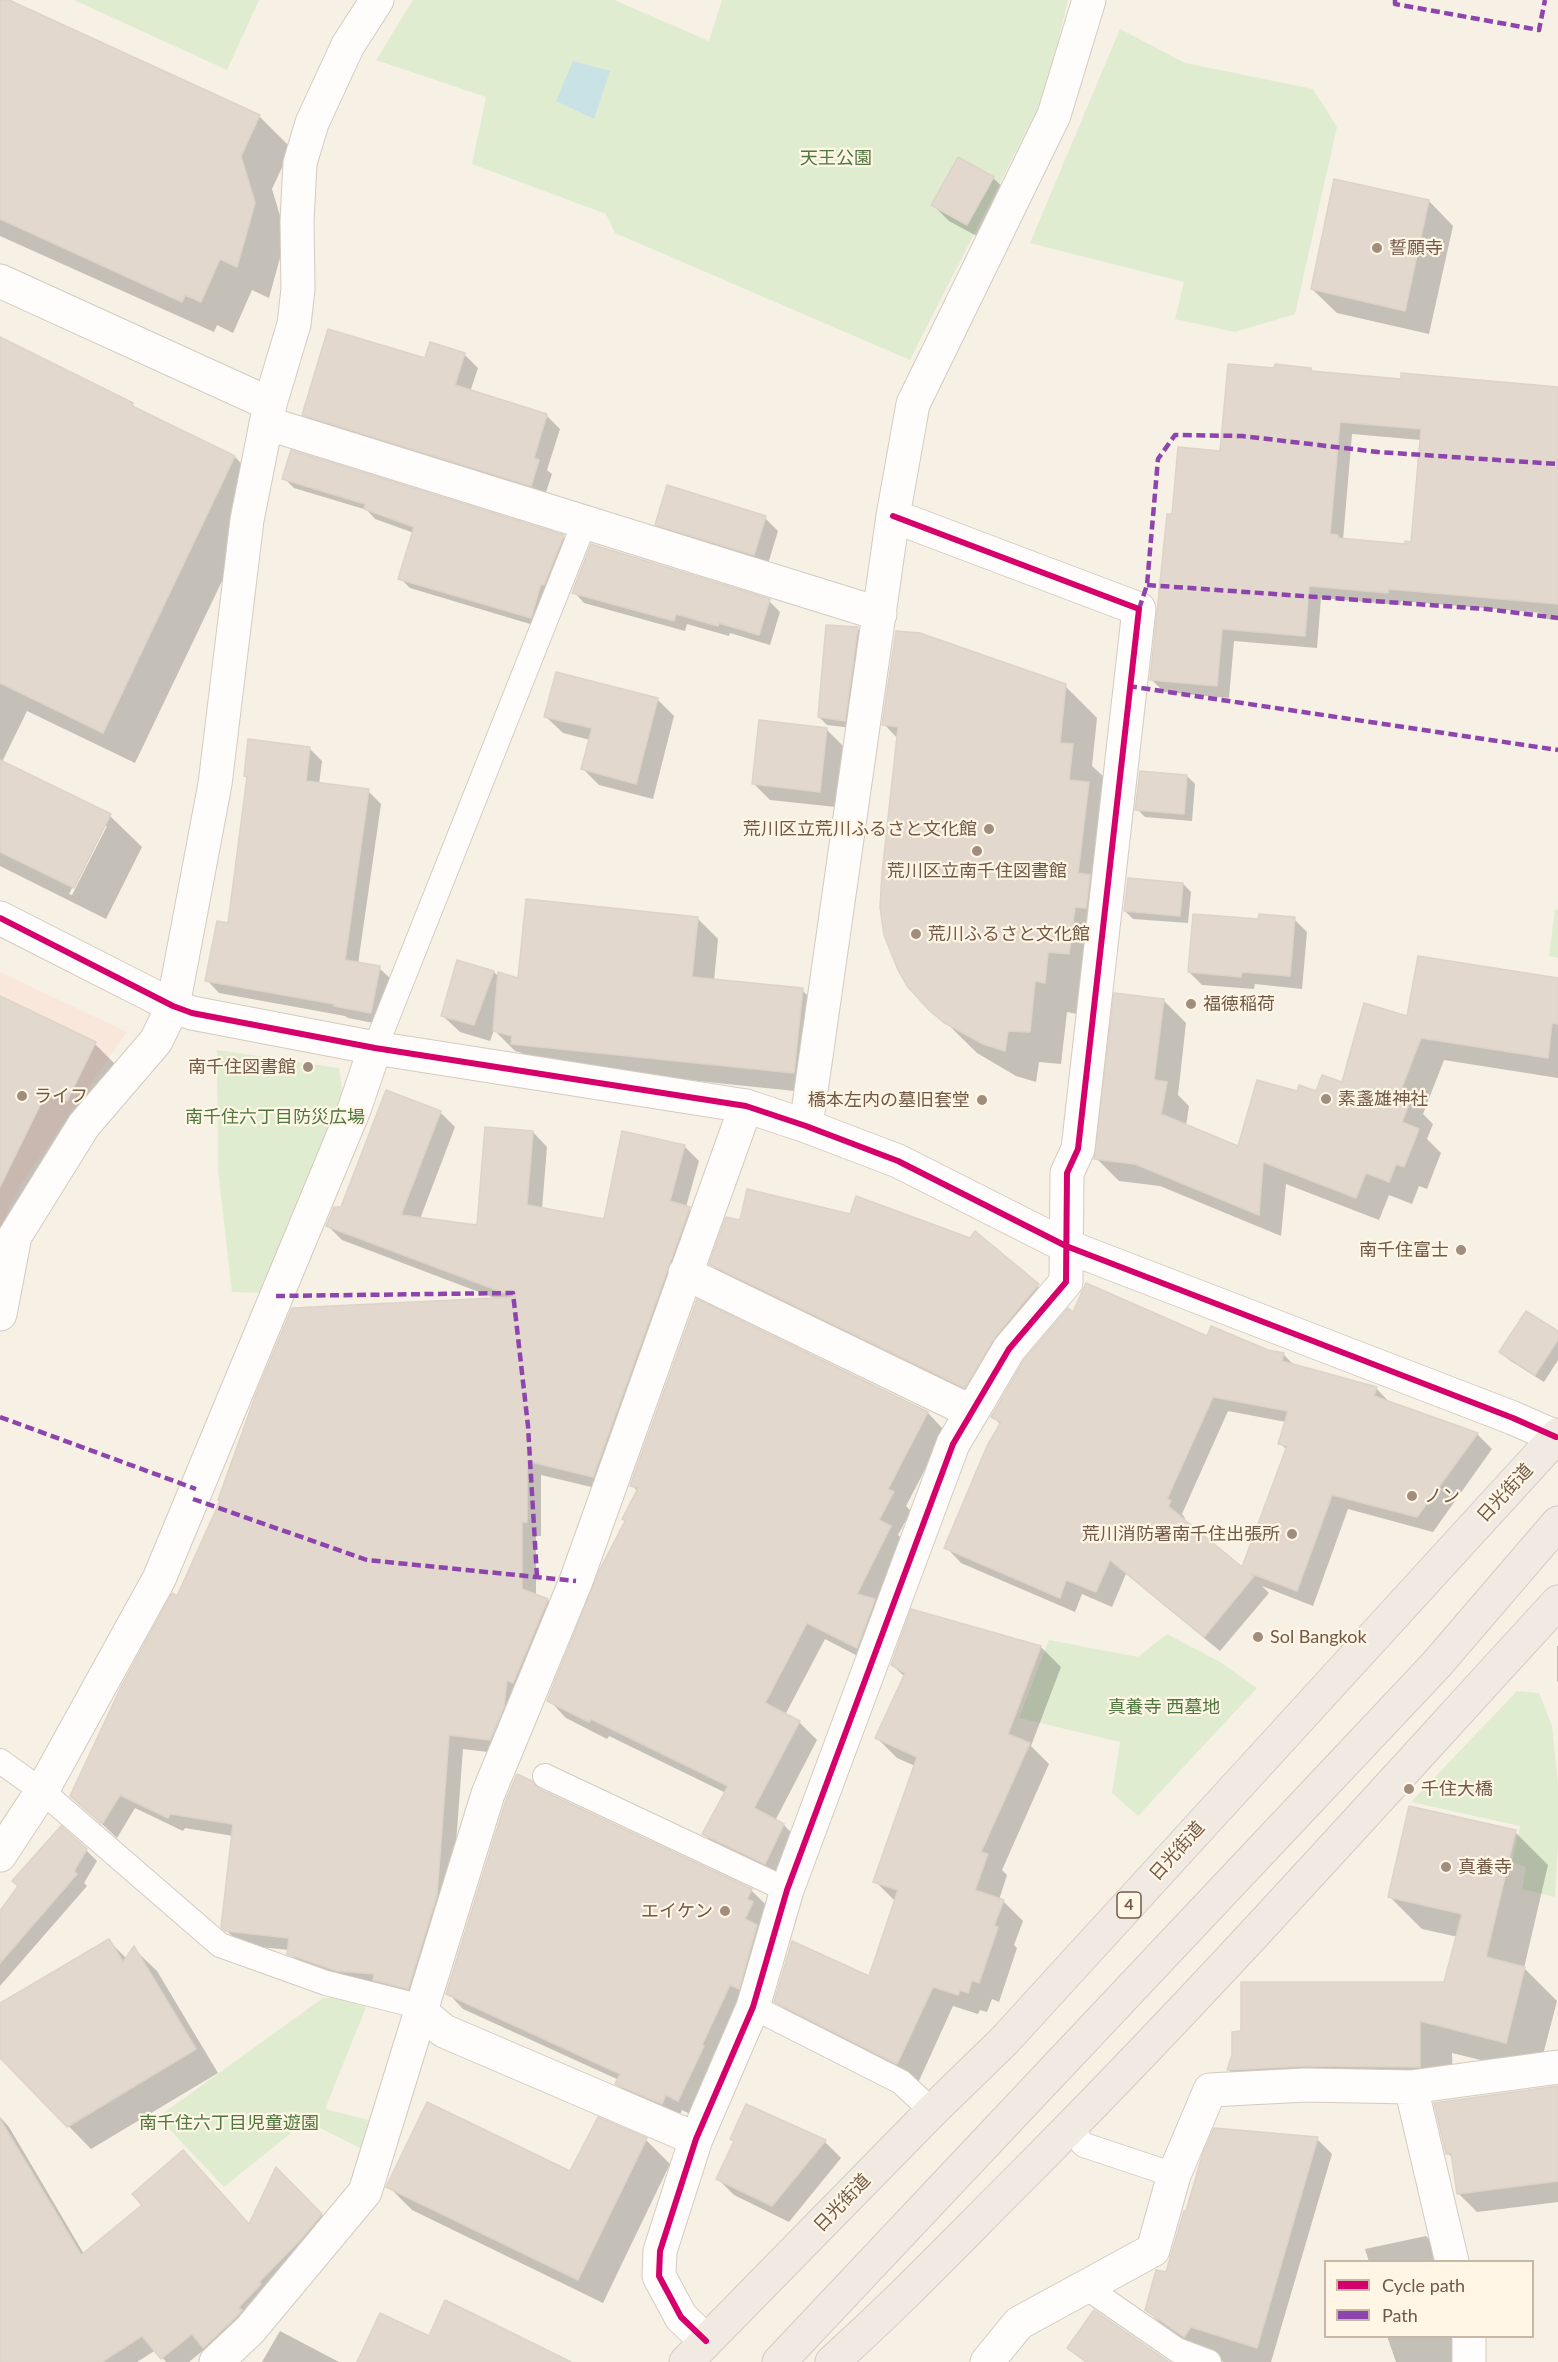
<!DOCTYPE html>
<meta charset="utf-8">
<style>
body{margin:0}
#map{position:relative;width:1558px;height:2362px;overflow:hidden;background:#f6f0e5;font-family:Lato,sans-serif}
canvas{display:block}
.legend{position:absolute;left:1324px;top:2260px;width:210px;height:78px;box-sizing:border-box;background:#fff6e5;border:2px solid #c7b7a6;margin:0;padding:8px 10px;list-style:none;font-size:18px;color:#725847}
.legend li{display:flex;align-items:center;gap:12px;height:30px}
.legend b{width:30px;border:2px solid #c7b7a6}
</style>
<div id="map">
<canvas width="1558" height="2362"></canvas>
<ul class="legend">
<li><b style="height:8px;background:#d6006c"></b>Cycle path</li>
<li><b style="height:8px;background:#8e44ad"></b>Path</li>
</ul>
</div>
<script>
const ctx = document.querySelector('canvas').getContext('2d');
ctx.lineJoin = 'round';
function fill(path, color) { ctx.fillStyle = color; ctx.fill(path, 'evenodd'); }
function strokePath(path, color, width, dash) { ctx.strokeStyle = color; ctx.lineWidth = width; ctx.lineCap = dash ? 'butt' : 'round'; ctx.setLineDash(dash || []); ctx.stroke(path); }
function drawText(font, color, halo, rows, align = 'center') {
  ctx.font = font + ' Lato,"Noto Sans JP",sans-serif'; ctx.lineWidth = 4.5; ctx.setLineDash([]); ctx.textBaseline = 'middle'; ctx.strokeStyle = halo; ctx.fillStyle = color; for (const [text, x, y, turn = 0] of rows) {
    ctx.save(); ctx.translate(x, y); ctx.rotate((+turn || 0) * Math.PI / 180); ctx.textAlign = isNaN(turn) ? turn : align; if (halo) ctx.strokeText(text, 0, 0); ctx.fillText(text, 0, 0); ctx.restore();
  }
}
fill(new Path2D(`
 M0,972L127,1032L28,1174L9,1205L0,1238Z`), '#fae7db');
fill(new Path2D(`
 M74,0H259L227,70Z
 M413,0H614L709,41L722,0H1068L1046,92L910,360L615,233L606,214L472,164L486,97L376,60Z
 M1120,29L1185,63L1313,89L1337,127L1295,314L1235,332L1175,319L1184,282L1030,243Z
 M1555,909L1558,910V958L1549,956Z
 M217,1050L339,1068L344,1101L265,1293L232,1292L218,1170Z
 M1167,1634L1220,1662L1257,1688L1138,1816L1112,1793L1120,1742L1019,1718L1049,1640L1138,1657Z
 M1517,1691L1539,1693L1552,1726L1558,1784V1845L1555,1897L1522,1889L1526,1867L1512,1862L1520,1826L1411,1802Z
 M334,1997L366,2007L325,2109L376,2122L366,2151L306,2121L224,2187L158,2117L323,1998Z`), '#e0ecd0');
fill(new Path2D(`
 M573,61L610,71L594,119L556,101Z`), '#c8e2e5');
fill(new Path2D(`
 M0,0H5L259,116L291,148L272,189L286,236L269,298L252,290L233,333L217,325L214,332L0,236Z
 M993,178L1010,194L984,240L949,221L932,204Z
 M1429,201L1453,226L1429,334L1337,313L1312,289Z
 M0,339L132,404L140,412L235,457L266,489L135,763L27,711L2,762L110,816L142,847L106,919L0,866ZM103,826H107L72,895L69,894Z
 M464,354L478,368L470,392L546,415L560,429L547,470L552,474L544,498L317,428L304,414L426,360Z
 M1310,369L1314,373L1402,381L1558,388V620L1547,619L1542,613L1401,601L1400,605L1321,598L1317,648L1234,641L1229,698L1164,692L1151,679L1173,516L1221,453L1276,370ZM1352,434L1421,440L1412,543L1407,546L1343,540Z
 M284,478L563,537L573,546L540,627L410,588L400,578L414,533L375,519L367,510L294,488Z
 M765,518L778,531L767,567L670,537L657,524Z
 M574,592L769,601L780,612L770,645L730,633L729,636L687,624L685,631L584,603Z
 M858,629L865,637L852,728L827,725L819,717Z
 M1065,686L1097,718L1092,766L1104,777L1101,985L1080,983L1077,1014L1067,1012L1061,1064L1039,1062L1036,1082L1016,1076L977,1053L908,985L898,739L884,724Z
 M657,699L674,716L653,799L599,785L583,769L590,740L563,733L546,717Z
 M826,729L843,746L836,807L770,800L754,784Z
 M309,748L322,761L319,784L368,791L381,804L358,964L379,968L392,980L384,1025L348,1018L345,1016L219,993L207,980L229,925L248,779L245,776Z
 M1187,776L1195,784L1192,821L1145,817L1137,809Z
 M1183,884L1191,892L1188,923L1133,919L1125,911Z
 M698,919L718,939L714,981L802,990L823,1011L814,1093L533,1064L522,1053L515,1051L494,1030L490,1041L460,1032L443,1016L459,962L494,972L499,977L519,979Z
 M1294,919L1307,932L1302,989L1255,984L1254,989L1202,985L1189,972L1260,921Z
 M1558,980V1078L1444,1060L1423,1114L1433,1124L1427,1139L1441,1153L1427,1189L1419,1186L1412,1204L1389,1195L1379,1220L1286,1184L1281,1236L1160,1186L1119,1181L1096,1158L1163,1000L1186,1023L1178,1095L1189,1106L1186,1126L1239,1148L1297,1093H1316L1342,1084L1409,1018Z
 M0,998L95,1044L119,1068L0,1261Z
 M440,1112L455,1127L420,1219L479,1226L533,1132L547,1147L542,1209L606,1221L684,1146L699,1161L686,1207L704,1223L608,1491L541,1475V1536H536V1596L548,1600L562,1615L505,1754L463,1749L451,1910L423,2003L304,1968L289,1953V1950L241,1945L222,1926L233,1836L185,1828L183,1831L135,1808L117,1838L72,1796L178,1598L500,1300L342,1240L328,1226L342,1209Z
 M850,1216L970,1240L975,1233L1052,1299L979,1400L725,1277L711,1264L741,1222Z
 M698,1302L928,1413L945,1431L906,1506L911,1511L898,1535L908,1545L875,1665L825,1639L785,1715L799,1722L817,1740L775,1821L784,1825L801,1843L783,1880L721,1852L704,1834L726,1793L609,1736L607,1739L566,1718L549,1700L627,1522L638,1492L632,1485Z
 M1074,1315L1208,1338L1283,1354L1295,1366L1376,1388L1391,1404L1477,1434L1492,1449L1433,1532L1348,1509L1313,1606L1262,1586L1269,1593L1220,1651L1126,1574L1112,1607L1082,1594L1075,1612L961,1563L946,1547L1001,1425L993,1417ZM1228,1411L1286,1422L1280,1443L1287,1450L1243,1569L1184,1521L1185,1518L1182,1514Z
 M1558,1333V1360L1544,1382L1509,1360L1501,1352Z
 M912,1611L1041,1647L1061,1667L1031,1746L1049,1764L1002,1870L1007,1875L999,1900L1003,1901L1023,1921L1014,1945L1017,1948L999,2002L992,1999L987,2012L980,2010L978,2014L953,2006L918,2083L796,2021L776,2001L869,1978L896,1902L875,1881L915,1766L897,1758L877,1738L905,1677L892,1665Z
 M1557,1646H1558V1682L1557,1681Z
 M540,1791L751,1890L767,1906L763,1914L768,1919L745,2000L694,2116L682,2110L678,2119L632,2099L617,2084L619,2080L463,2009L448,1993Z
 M1515,1832L1548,1865L1524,1968L1557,2001L1538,2074L1452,2053L1453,2099L1340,2098L1262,2103L1229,2070L1445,1984L1458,1937L1422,1929L1389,1896Z
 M86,1850L97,1861L84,1883L87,1886L0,1986V1914Z
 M108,1940L127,1959L134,1949L157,1971L218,2073L91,2149L0,2056V2005Z
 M1558,2087V2202L1477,2212L1458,2193L1454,2159L1447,2153Z
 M747,2106L825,2142L841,2158L789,2222L734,2195L718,2179L735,2142Z
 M0,2117L9,2127L84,2254L250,2226L277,2170L336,2229L219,2361L206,2348L189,2362H166L156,2350L137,2362H0Z
 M1317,2139L1332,2154L1271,2362H1224L1200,2352L1162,2325L1147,2310L1167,2274Z
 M646,2140L670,2164L603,2303L412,2210L388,2186L571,2173Z
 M1426,2236L1440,2250L1443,2262H1369L1365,2249Z
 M280,2331L339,2362H262Z
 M1387,2336H1461L1463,2362H1396Z`), '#0003');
const building = new Path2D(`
 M0,0H9L260,115L241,156L255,203L237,267L220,259L201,302L185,295L182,302L0,219Z
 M958,157L994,177L967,225L931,205Z
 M1334,179L1429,200L1405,311L1311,289Z
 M328,329L425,358L430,342L465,353L455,385L547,414L534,458L539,460L531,486L302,415Z
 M0,337L133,403L132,406L235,456L103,733L0,683Z
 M1228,364L1274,368L1275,364L1311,368V371L1401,379V373L1558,387V604L1388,589V593L1309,586L1305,636L1222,629L1217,686L1150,680L1167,514H1172L1178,447L1220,451ZM1340,422L1421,429L1411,542L1405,541V544L1338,538V535L1330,534Z
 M291,450L564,535L544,585L541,584L531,618L398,579L414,527L364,509L365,504L282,479Z
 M667,485L766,516L754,555L655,525Z
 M591,544L770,599L759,635L719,623L718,626L676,614L674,621L572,593Z
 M826,625L858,627L845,721L818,717Z
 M896,631L920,633L1066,684L1060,743L1073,744L1069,780L1089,782L1078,873L1090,875L1086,908L1075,907L1069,954L1048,952L1045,983L1035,981L1030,1032L1008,1031L1005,1051L983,1044L943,1022L929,1010L907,986L898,970L884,935L880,907L882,873L898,727L882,725Z
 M556,672L658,698L636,784L581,769L592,728L544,717Z
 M759,720L827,728L820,792L752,784Z
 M248,739L310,747L306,781L369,789L345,960L380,966L371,1013L334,1006V1004L205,981L217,921L228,923L247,777L244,776Z
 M0,760L111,814L74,888L0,852Z
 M1140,771L1187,775L1184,814L1135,810Z
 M1128,878L1183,883L1180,916L1124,911Z
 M526,899L698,917L692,977L803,988L794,1073L511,1044L512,1036L493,1031L498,972L518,978Z
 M1193,914L1258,919L1259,914L1295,917L1290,976L1242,972L1241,977L1188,972Z
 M1418,956L1558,978V1024L1552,1023L1548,1058L1421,1038L1399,1095L1411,1099L1402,1122L1419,1129L1404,1167L1396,1164L1389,1182L1366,1173L1356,1198L1263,1162L1259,1215L1135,1164L1094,1159L1114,993L1164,999L1154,1080L1167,1082L1161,1114L1238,1146L1257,1080L1297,1091L1299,1085L1316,1091L1322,1075L1342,1082L1364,1003L1407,1016Z
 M457,960L494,971L474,1025L441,1016Z
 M0,996L96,1042L67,1101L47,1091L0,1187Z
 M386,1090L441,1111L401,1215L477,1225L485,1127L533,1131L527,1205L604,1219L622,1131L685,1145L670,1201L690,1207L593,1477L527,1461V1522H522V1589L548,1599L513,1683L507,1680L504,1707L490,1740L449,1735L437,1895L408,1989L373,1980L374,1974L337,1971L287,1954L289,1938L225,1931L221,1927L233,1824L170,1814L168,1818L120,1795L102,1824L70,1796L122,1685L172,1593L177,1596L220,1501L218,1500L256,1394L292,1308L515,1297L326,1226L334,1207H341Z
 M747,1189L850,1214L856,1196L970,1238L975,1231L1039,1284L995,1337L965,1388L709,1264L726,1217L740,1220Z
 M1086,1283L1207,1336L1211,1326L1268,1350L1284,1353L1282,1361L1377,1387L1374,1396L1478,1433L1417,1517L1332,1495L1297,1591L1250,1573L1254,1576L1204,1637L1110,1560L1096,1592L1066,1580L1060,1598L944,1548L987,1446L1001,1422L991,1417L1024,1360L1068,1308L1073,1312ZM1213,1397L1288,1411L1278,1444L1287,1446L1242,1567L1168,1506L1171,1501L1167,1499Z
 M697,1299L928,1412L888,1489L894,1492L879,1520L891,1526L857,1594L875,1599L857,1648L807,1623L765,1703L800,1721L754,1808L784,1824L765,1864L702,1834L728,1786L591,1719L589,1722L547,1701L599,1571L625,1521L622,1519L638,1488L630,1486Z
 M1526,1311L1558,1331V1340L1535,1375L1499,1352Z
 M911,1609L1041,1646L1008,1734L1030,1743L981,1852L988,1854L975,1890L1004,1900L994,1926L998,1927L979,1983L972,1980L968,1993L960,1990L958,1995L933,1987L897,2064L774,2002L792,1941L869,1976L898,1890L873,1882L917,1757L875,1738L905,1673L891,1665Z
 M517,1774L532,1781L539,1789L752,1889L747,1899L753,1902L745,1919L757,1925L739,1989L730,1985L702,2045L704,2046L678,2101L666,2095L662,2104L615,2084L620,2074L446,1994L506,1800Z
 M1409,1806L1516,1830L1486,1957L1525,1967L1506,2043L1420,2021V2067L1306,2066L1227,2070L1232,2055V2032L1241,2031V1982H1444L1462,1914L1388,1897Z
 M61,1826L87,1849L74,1871L77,1874L0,1963V1911L18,1886L12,1881Z
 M109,1939L123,1962L134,1946L196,2049L67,2127L0,2058V2003Z
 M1558,2086V2181L1457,2194L1451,2153L1446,2154L1434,2103Z
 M427,2102L570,2171L598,2117L647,2138L578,2280L386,2187Z
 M746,2104L826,2140L772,2206L716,2179L734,2141L730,2139Z
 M0,2119L81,2255L142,2205L132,2194L183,2150L249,2224L276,2167L322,2214L301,2239L259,2282L261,2284L238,2308L242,2310L236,2317L203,2348L192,2334L161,2359L142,2336L102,2362H0Z
 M1214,2128L1318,2137L1257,2348L1191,2327L1184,2337L1145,2310L1156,2270L1166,2272L1184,2211H1186L1202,2156Z
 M445,2300L480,2317L571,2362H357L380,2313L429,2336Z
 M1094,2310L1169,2362H1086L1067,2348Z`);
fill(building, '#e2d8cd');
strokePath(building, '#ded3c8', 1.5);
const service = new Path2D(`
 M375,1048L585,521
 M0,1761L42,1791L220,1945L326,1983L406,2003L422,2013
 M545,1776L787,1890
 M753,2007L901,2082L932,2111
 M1070,2129L1084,2145L1174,2175
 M1086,2287L1177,2350L1209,2362`);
const minor = new Path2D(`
 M0,281L270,404
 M266,423L880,614
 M806,1126L893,516L913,404L1054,115L1089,0
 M685,1273L972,1412
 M0,1314L15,1236L84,1125L156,1041L173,1006L215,784L247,520L270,404L294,324L298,289L297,221L300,163L312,123L348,45L377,0
 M0,1855L42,1791L159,1579L355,1107L375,1048
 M422,2013L444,2031L696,2139
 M1411,2087L1452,2262
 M1469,2336V2362
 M706,2341L681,2317L659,2276L660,2251L696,2139L753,2007L787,1890L953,1444L1009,1349L1066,1282L1067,1173L1078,1149L1139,609L893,516
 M216,2362L250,2330L365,2192L488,1794L576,1581L746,1106
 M987,2362L1019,2323L1153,2250L1174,2175L1210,2090L1306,2085L1411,2087L1558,2067`);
const tertiary = new Path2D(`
 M0,918L173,1006L192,1013L375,1048L746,1106L806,1126L898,1161L1066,1246L1513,1418L1556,1437`);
const trunk = new Path2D(`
 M686,2362L932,2111L1004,2041L1558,1435
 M779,2362L1436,1665L1558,1523
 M832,2362C897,2304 956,2242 1017,2181C1204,1994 1379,1797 1558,1602`);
strokePath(service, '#d4cbc1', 26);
strokePath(minor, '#d4cbc1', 35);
strokePath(tertiary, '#d4cbc1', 35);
strokePath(trunk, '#d5cbc3', 35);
strokePath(service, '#fefdfb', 24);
strokePath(minor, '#fefdfb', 33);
strokePath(tertiary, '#fefdfb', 33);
strokePath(trunk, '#f0eae2', 33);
strokePath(new Path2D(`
 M1395,0V4L1539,30L1545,0
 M1147,585L1486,609L1558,618
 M1139,609L1147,585L1158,459L1175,435L1242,436L1378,452L1558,464
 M1128,686L1558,750
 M276,1296L513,1293L528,1426L537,1577
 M0,1417L196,1489
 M193,1499L367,1560L576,1581`), '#8e44ad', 4.5, [9, 4.5]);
strokePath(new Path2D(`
 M0,918L173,1006L192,1013L375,1048L746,1106L806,1126L898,1161L1066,1246L1513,1418L1556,1437
 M706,2341L681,2317L659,2276L660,2251L696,2139L753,2007L787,1890L953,1444L1009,1349L1066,1282L1067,1173L1078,1149L1139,609L893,516`), '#d6006c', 6);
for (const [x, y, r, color] of [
 [1377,248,6,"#a08d7e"],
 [989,829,6,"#a08d7e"],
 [977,851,6,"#a08d7e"],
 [916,934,6,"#a08d7e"],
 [1191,1004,6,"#a08d7e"],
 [308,1067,6,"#a08d7e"],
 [22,1096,6,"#a08d7e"],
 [1326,1099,6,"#a08d7e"],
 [982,1100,6,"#a08d7e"],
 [1461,1250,6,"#a08d7e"],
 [1412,1496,6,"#a08d7e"],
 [1292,1534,6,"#a08d7e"],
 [1258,1637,6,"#a08d7e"],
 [1409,1789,6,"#a08d7e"],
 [1446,1867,6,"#a08d7e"],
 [725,1911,6,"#a08d7e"]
]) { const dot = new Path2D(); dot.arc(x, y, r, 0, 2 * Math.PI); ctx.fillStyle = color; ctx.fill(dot); strokePath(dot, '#fff6e5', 2); }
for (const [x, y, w] of [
 [1129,1905,24]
]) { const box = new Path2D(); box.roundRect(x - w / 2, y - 13, w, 26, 4.5); ctx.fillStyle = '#fff6e5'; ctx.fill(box); strokePath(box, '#725847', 1.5); }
drawText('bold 16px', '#725847', null, [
 ["4",1129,1905]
]);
drawText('18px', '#4e7840', '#fff6e5', [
 ["天王公園",836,158],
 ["南千住六丁目防災広場",275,1117],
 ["真養寺 西墓地",1164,1707],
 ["南千住六丁目児童遊園",229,2123]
]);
drawText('18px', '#725847', '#fff6e5', [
 ["誓願寺",1389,248],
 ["荒川区立荒川ふるさと文化館",977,829,"right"],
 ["荒川区立南千住図書館",977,871,"center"],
 ["荒川ふるさと文化館",928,934],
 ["福徳稲荷",1203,1004],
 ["南千住図書館",296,1067,"right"],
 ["ライフ",34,1096],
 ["素盞雄神社",1338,1099],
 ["橋本左内の墓旧套堂",970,1100,"right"],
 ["南千住富士",1449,1250,"right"],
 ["ノン",1424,1496],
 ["荒川消防署南千住出張所",1280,1534,"right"],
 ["Sol Bangkok",1270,1637],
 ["千住大橋",1421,1789],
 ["真養寺",1458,1867],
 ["エイケン",713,1911,"right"]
], 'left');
drawText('18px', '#725847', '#fff6e5', [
 ["日光街道",1505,1493,-47],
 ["日光街道",1177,1851,-48],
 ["日光街道",842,2203,-46]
]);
</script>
